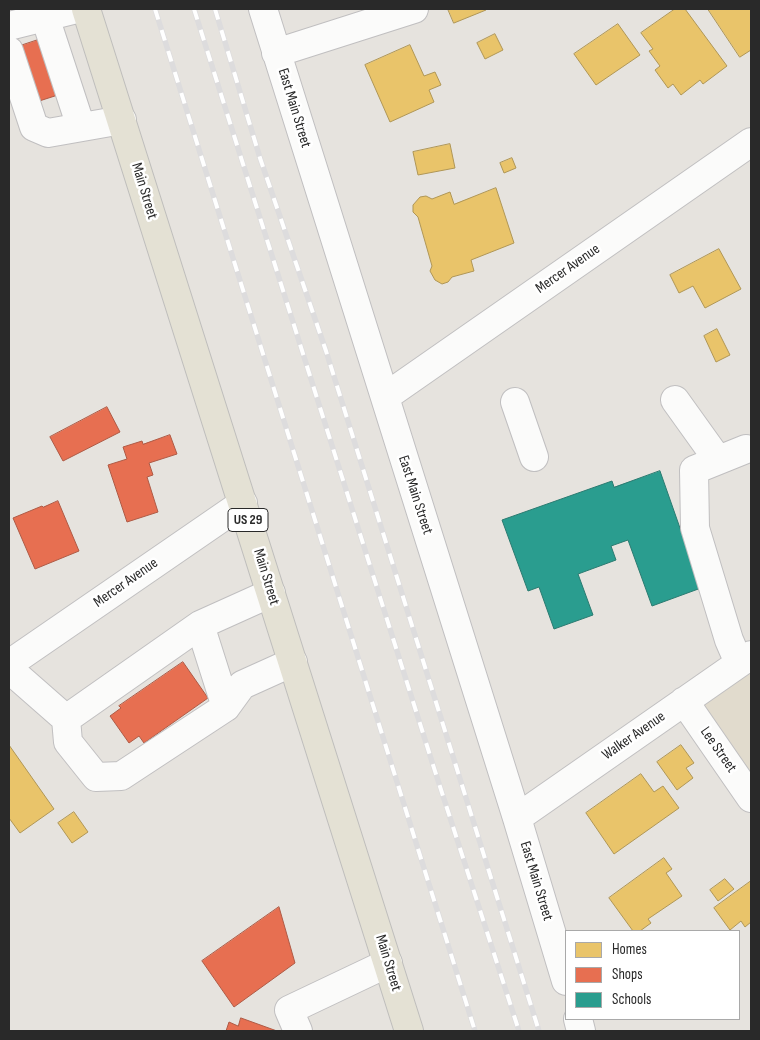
<!DOCTYPE html>
<style>
body{margin:0}
#map{position:relative;width:760px;height:1040px;overflow:hidden;background:#e6e3de;font-family:"Sofia Sans Condensed",sans-serif}
canvas{display:block}
.frame{position:absolute;inset:0;border:10px solid #292929;pointer-events:none}
.legend{position:absolute;left:565px;top:930px;width:175px;height:90px;box-sizing:border-box;background:#fff;border:1px solid #a9a9a9;margin:0;padding:6px 9px;list-style:none;font-size:15px;color:#292929}
.legend li{display:flex;align-items:center;gap:10px;height:25px}
.legend b{width:25px;border:1px solid #a9a9a9}
</style>
<div id="map">
<canvas width="760" height="1040"></canvas>
<div class="frame"></div>
<ul class="legend">
<li><b style="height:14px;background:#e9c46a"></b>Homes</li>
<li><b style="height:14px;background:#e76f51"></b>Shops</li>
<li><b style="height:14px;background:#2a9d8f"></b>Schools</li>
</ul>
</div>
<script>
const ctx = document.querySelector('canvas').getContext('2d');
ctx.lineJoin = 'round';
function fill(path, color) { ctx.fillStyle = color; ctx.fill(path, 'evenodd'); }
function strokePath(path, color, width, dash) { ctx.strokeStyle = color; ctx.lineWidth = width; ctx.lineCap = dash ? 'butt' : 'round'; ctx.setLineDash(dash || []); ctx.stroke(path); }
function drawText(font, color, halo, rows, align = 'center') {
  ctx.font = font + ' "Sofia Sans Condensed",sans-serif'; ctx.lineWidth = 5; ctx.setLineDash([]); ctx.textBaseline = 'middle'; ctx.strokeStyle = halo; ctx.fillStyle = color; for (const [text, x, y, turn = 0] of rows) {
    ctx.save(); ctx.translate(x, y); ctx.rotate((+turn || 0) * Math.PI / 180); ctx.textAlign = isNaN(turn) ? turn : align; if (halo) ctx.strokeText(text, 0, 0); ctx.fillText(text, 0, 0); ctx.restore();
  }
}
fill(new Path2D(`
 M751,655V798L684,701Z`), '#e1dbcd');
const homes = new Path2D(`
 M448,9H486V10L454,23Z
 M675,9H685L727,66L703,84L700,80L681,95L673,84L668,88L655,70L660,66L649,51L653,49L641,33Z
 M708,9H751V50L740,57Z
 M618,24L640,55L596,85L574,54Z
 M495,34L503,50L485,59L477,43Z
 M410,45L424,76L435,72L441,85L429,90L434,102L390,122L365,65Z
 M450,144L455,168L418,175L413,152Z
 M512,158L516,168L504,173L500,163Z
 M496,188L514,243L471,260L474,271L452,277L448,282L442,284L435,280L430,271L432,266L418,217L413,212V205L420,197L426,196L432,199L450,192L454,204Z
 M719,249L741,289L705,308L693,286L679,293L670,275Z
 M717,329L730,355L716,362L704,336Z
 M9,745L54,809L20,833L9,818Z
 M681,745L694,763L686,768L693,778L677,790L657,762Z
 M641,774L654,792L663,786L679,808L614,854L586,813Z
 M74,812L88,832L72,843L58,823Z
 M664,858L672,869L666,873L682,896L648,919L651,923L640,931H633L609,898Z
 M725,879L734,889L718,901L710,890Z
 M751,881V922L745,927L741,921L730,930L714,908Z`);
fill(homes, '#e9c46a');
strokePath(homes, '#af9656', 1);
const shops = new Path2D(`
 M44,38L61,94L33,103L17,47Z
 M107,407L120,432L63,461L50,437Z
 M170,435L177,454L149,463L153,475L147,477L158,512L127,522L108,465L127,459L123,447L142,441L143,444Z
 M58,501L79,551L35,569L13,518L42,506L43,507Z
 M183,662L208,698L144,743L139,736L129,743L110,716L121,708L119,706Z
 M279,907L295,963L234,1007L202,961Z
 M241,1018L277,1031H226L229,1022L238,1026Z`);
fill(shops, '#e76f51');
strokePath(shops, '#ae5a45', 1);
const schools = new Path2D(`
 M660,471L701,588L652,606L628,540L611,546L616,560L578,574L593,615L554,629L539,587L528,591L502,520L612,481L614,487Z`);
fill(schools, '#2a9d8f');
strokePath(schools, '#2a7a70', 1);
const minor = new Path2D(`
 M77,9L45,17L81,127
 M263,9L517,818L566,981
 M9,26L45,17
 M9,51L34,127L48,133L122,120
 M276,53L414,9
 M385,397L751,142
 M675,400L718,460
 M515,402L534,457
 M271,593L200,625L66,719L68,742L96,777L121,776L226,707L242,685L293,662
 M200,625L226,707
 M739,663L729,640L695,528L694,470L746,449
 M9,664L243,503
 M9,669L66,719
 M684,701L751,798
 M517,818L751,655
 M578,1019L581,1031
 M298,1031L289,1010L388,963`);
const major = new Path2D(`
 M86,9L409,1031`);
strokePath(minor, '#c0bfc0', 30);
strokePath(major, '#bfbebc', 30);
strokePath(minor, '#fbfbfa', 28);
strokePath(major, '#e4e1d4', 28);
const rail = new Path2D(`
 M155,9L475,1031
 M194,9L434,768L519,1031
 M215,9L260,158L326,351L539,1031`);
strokePath(rail, '#dddcdd', 5.5);
strokePath(rail, '#fff', 4, [11]);
for (const [x, y, w] of [
 [248,520,40]
]) { const box = new Path2D(); box.roundRect(x - w / 2, y - 11.5, w, 23, 4); ctx.fillStyle = '#fff'; ctx.fill(box); strokePath(box, '#292929', 1); }
drawText('bold 14px', '#292929', null, [
 ["US 29",248,520]
]);
drawText('15px', '#292929', '#fff', [
 ["East Main Street",294,108,73],
 ["Main Street",144,191,73],
 ["Mercer Avenue",568,269,-35],
 ["East Main Street",415,495,72],
 ["Main Street",266,577,73],
 ["Mercer Avenue",126,583,-35],
 ["Walker Avenue",634,736,-35],
 ["Lee Street",718,750,55],
 ["East Main Street",536,881,73],
 ["Main Street",388,963,73]
]);
</script>
